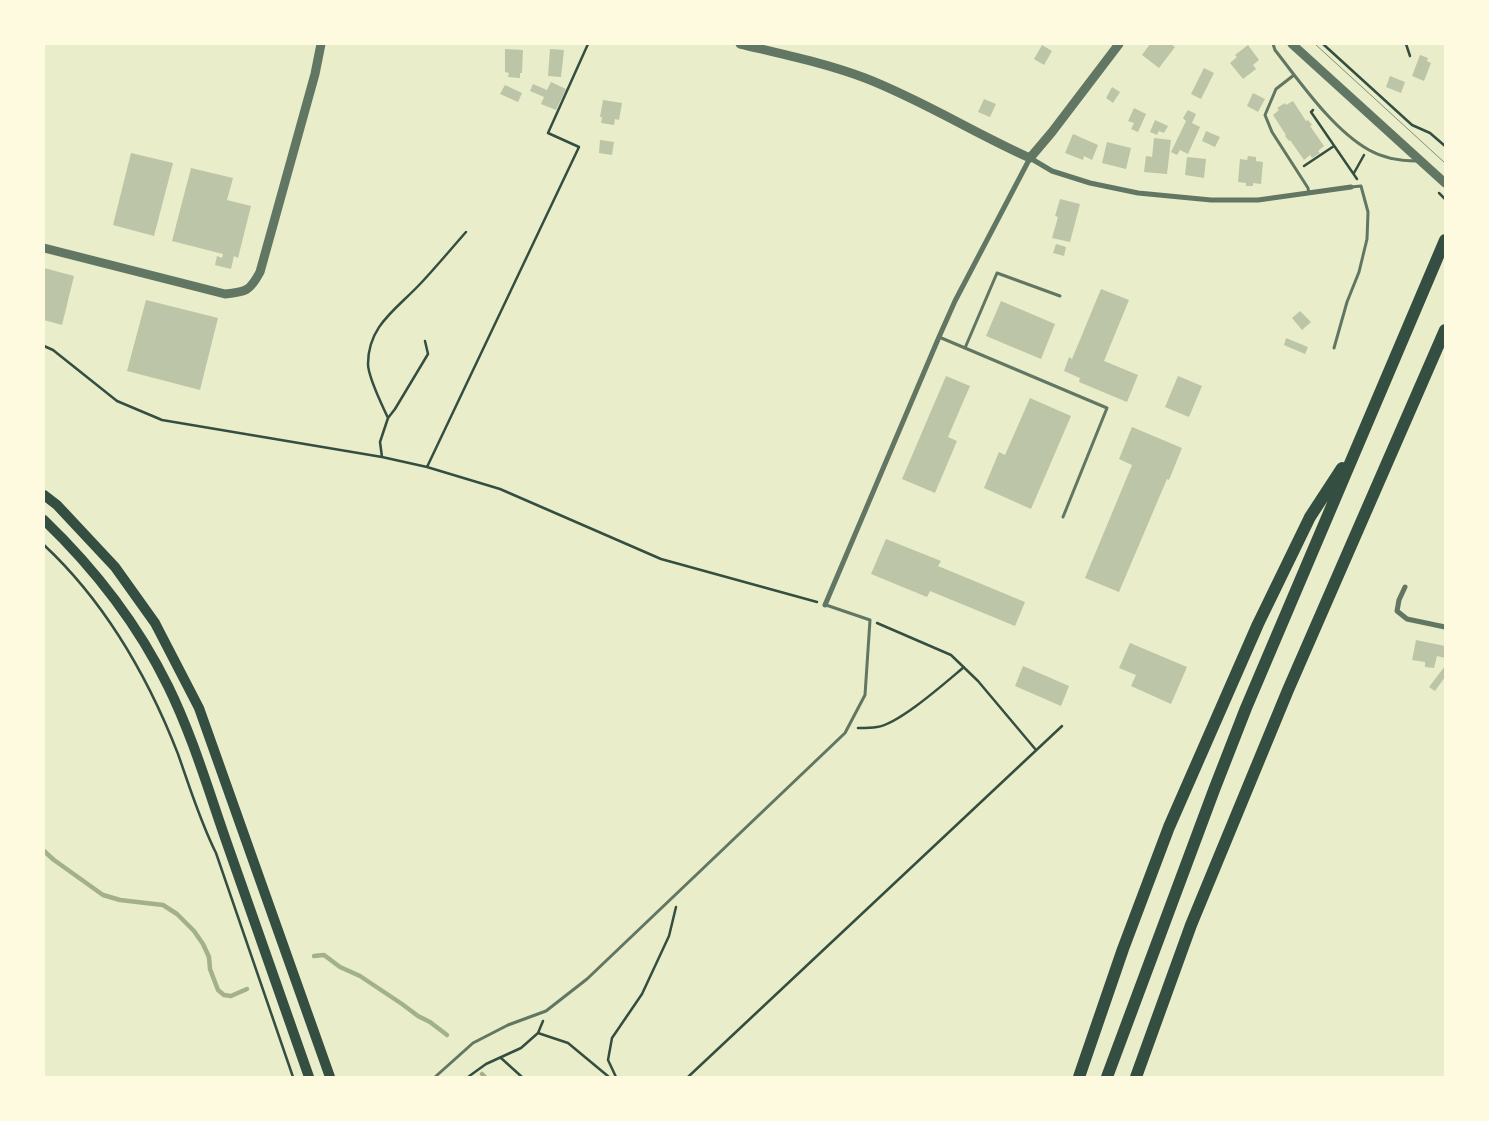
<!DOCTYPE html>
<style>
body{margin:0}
#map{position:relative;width:1489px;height:1121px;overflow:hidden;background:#e9edc9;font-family:"Space Grotesk",sans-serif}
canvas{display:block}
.frame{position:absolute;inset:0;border:45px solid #fefae0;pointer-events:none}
</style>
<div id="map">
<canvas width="1489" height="1121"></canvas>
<div class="frame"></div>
</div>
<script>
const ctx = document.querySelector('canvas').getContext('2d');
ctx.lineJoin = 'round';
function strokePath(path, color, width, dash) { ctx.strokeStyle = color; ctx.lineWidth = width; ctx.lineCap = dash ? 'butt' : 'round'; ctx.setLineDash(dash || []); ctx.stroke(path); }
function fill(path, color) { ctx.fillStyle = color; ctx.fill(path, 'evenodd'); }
strokePath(new Path2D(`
 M44,851L54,860L103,895L120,900L163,905L177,914L194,931L203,944L209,957L210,969L218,990L224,995L231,996L247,989
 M314,956L324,955L340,967L360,976L402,1004L418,1016L430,1022L447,1035
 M482,1074L485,1077`), '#a3b18a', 4.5);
fill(new Path2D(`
 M1150,44H1171L1175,47L1159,68L1142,55Z
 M1042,45L1052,51L1044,65L1034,59Z
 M1248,45L1259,60L1253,65L1256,69L1243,79L1230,63L1237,57L1235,55Z
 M505,49L523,50L522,73H520V78L508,77L509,73L505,72Z
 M550,49L564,50L561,77L548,76Z
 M1420,55L1428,58L1427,61L1431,63L1424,81L1412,76Z
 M1204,68L1214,73L1201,99L1191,94Z
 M1390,76L1405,82L1401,93L1386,87Z
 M551,82L566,89L556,110L541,104L544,97L530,91L533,84L547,90Z
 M505,85L522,93L518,102L500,94Z
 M1112,87L1120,92L1113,103L1106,98Z
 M1253,93L1265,99L1258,112L1247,106Z
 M984,99L996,104L990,117L978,112Z
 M603,100L622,103L619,120L615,119L614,125L601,123L602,117H600Z
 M1293,101L1306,121L1308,120L1312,125L1310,126L1324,146L1318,151L1320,153L1312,158L1310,155L1304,160L1290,140L1289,141L1285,136L1286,135L1273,115L1279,110L1277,108L1285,103L1286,105Z
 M1134,108L1146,114L1138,132L1131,129L1134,123L1128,121Z
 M1188,110L1196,114L1192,123L1200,127L1188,154L1180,150L1177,155L1171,152L1186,121L1183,118Z
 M1155,120L1168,126L1164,133L1159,131L1157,135L1150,132Z
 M1206,131L1220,137L1215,147L1202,141Z
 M1073,134L1098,145L1092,160L1084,156L1083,160L1065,153Z
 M1154,138L1171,140L1167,174L1144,172L1146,156L1152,157Z
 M600,140L614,142L612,155L599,153Z
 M1107,142L1131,148L1126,169L1102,163Z
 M131,153L173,163L154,236L113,225Z
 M1248,156L1256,157V161L1263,162L1261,184L1253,183V186H1246V183L1238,182L1240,159L1247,160Z
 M1187,157L1206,159L1204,178L1185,175Z
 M191,168L233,178L227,200L251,206L238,258L234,256L231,269L215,265L217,256L222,258L223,254L172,241Z
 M1060,199L1080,204L1070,242L1052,238L1058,217L1055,216Z
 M1056,244L1066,247L1064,256L1053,253Z
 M44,268L74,276L62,325L44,320Z
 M1101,289L1129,300L1104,361L1138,375L1127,402L1079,382L1080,378L1064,371L1069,357L1072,359Z
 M146,300L218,318L200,390L127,371Z
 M1001,301L1055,324L1041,359L986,336Z
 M1300,311L1311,322L1302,330L1292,318Z
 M1286,338L1308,347L1305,354L1284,345Z
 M946,376L970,386L948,437L957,441L935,493L902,479Z
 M1178,376L1202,386L1189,417L1165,407Z
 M1030,398L1071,416L1031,509L984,488L999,452L1005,455Z
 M1132,427L1182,448L1169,480L1167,479L1119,592L1085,578L1132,465L1119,459Z
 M886,539L941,561L938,566L1025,602L1015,626L930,591L927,597L871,574Z
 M1416,640L1445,646V658L1437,656L1434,668L1425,667V662L1412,660Z
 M1130,643L1187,667L1171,704L1131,686L1136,675L1119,668Z
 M1023,666L1069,686L1061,706L1015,686Z
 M1445,666V677L1435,691L1429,687Z`), '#bcc5a7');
strokePath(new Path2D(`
 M1323,44L1412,125L1430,133L1445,146
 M1406,44L1410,56
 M1313,110L1311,112L1357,179
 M1304,166L1334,146
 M1354,173L1364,155
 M1439,193L1445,199
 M44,346L53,350L117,401L162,420L382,457L427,467L500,489L661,559L817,602
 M388,418C382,405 368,377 368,364C368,325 397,309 421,283C436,267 451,249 466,232
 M382,457L380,442L388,418L395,409L428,354L425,341
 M427,467L579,147L548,133L588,44
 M44,545C105,602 148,677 178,754C190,788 200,821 216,853L293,1077
 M877,623L951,655L978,681L1036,750
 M858,728C864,728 871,728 877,727C899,724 946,682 964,667
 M538,1033L568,1043L609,1077
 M501,1058L522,1077
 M468,1077L486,1064L521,1048L538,1033L543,1021
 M616,1077L608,1060L612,1038L642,994L669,936L676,907
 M688,1077L1062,726`), '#344e41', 2.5);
strokePath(new Path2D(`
 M1273,44L1275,50C1300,82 1333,130 1369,150C1383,158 1401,161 1417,161
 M1294,75L1276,89L1265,115L1272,132L1308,188L1309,193
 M939,337L1107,408L1063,517
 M965,348L997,273L1060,296
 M1334,348L1347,302L1359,272L1367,239L1368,212L1361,186L1351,187
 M435,1077L473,1043L508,1025L546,1011L587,979L845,733L865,695L870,620L826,605`), '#617663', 3);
strokePath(new Path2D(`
 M1405,587L1399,600L1397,611L1407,619L1445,627
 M825,605L939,337L955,301L1030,158L1052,171L1090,183L1138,193L1211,200H1258L1351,187`), '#617663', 5);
strokePath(new Path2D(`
 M740,44C782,54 825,63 865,78C922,100 974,133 1030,158L1052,132L1119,44
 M1292,44L1445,183
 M44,248L225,294C246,292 250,291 260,272L315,74L321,44`), '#617663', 9);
strokePath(new Path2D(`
 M44,495L57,505L115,567L155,623L199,708L330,1077
 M44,520C94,568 137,623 168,686C194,739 210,796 230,852C256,927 283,1002 309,1077`), '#344e41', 10);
strokePath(new Path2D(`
 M1079,1077L1123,949L1169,827L1258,624L1310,517L1342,468
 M1107,1077L1214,790L1246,708L1445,240
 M1136,1077L1191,925L1288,690L1445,330`), '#344e41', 12);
strokePath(new Path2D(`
 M1315,44L1445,163`), '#7c8e77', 1);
</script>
